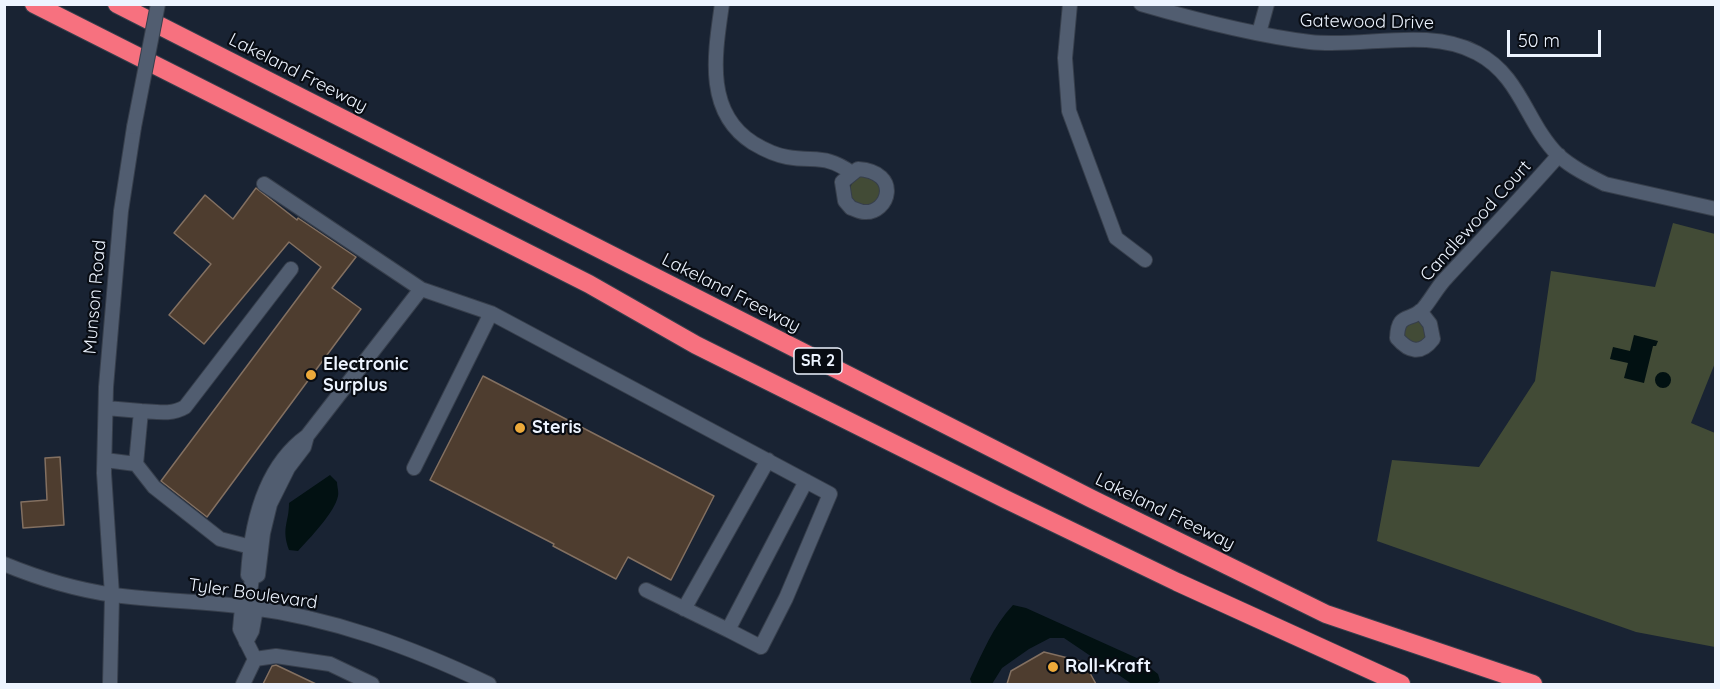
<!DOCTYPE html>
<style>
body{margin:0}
#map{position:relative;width:1720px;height:689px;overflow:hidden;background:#192333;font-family:Quicksand,sans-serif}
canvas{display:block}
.frame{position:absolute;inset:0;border:6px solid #edf4ff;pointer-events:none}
.scale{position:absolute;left:1507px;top:30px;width:94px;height:27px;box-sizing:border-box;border:3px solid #edf4ff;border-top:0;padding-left:8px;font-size:18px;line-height:21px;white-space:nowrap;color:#edf4ff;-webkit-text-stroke:4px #080c13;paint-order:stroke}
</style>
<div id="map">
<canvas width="1720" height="689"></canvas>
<div class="frame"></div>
<div class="scale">50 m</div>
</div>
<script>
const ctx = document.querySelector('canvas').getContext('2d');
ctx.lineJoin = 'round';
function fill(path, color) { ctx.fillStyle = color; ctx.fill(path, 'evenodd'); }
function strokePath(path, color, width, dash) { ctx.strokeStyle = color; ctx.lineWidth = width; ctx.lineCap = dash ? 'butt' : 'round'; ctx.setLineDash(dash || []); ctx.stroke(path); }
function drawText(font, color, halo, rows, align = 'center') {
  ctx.font = font + ' Quicksand,sans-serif'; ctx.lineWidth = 4.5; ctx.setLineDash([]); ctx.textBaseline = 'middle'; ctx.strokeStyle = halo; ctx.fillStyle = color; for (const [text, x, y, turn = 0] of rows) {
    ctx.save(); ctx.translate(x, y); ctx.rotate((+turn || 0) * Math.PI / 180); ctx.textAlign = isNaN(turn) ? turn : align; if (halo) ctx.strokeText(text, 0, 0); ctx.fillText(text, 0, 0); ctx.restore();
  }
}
fill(new Path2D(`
 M850 191a15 15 0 1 1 30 0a15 15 0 1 1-30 0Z
 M1673,223L1715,234V363L1691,423L1715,433V647L1636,632L1377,541L1392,460L1479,467L1535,381L1551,271L1655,287Z
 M1416,321L1421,322C1427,328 1426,334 1424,343L1420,346L1403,338L1405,325Z`), '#424b36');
fill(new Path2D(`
 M1634,335L1658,341L1656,346H1653L1644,383L1624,378L1628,363L1610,359L1613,347L1630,351Z
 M1655 380a8 8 0 1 1 16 0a8 8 0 1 1-16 0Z
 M330,475L337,482C337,486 339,492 338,496C335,512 309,539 298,551L289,550C281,528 289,523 289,503Z
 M1013,605L1026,608L1139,659L1158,674L1160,681L1156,684H1132L1064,638H1050L1029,649L1002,668L992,684H972L970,679C982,654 993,626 1013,605Z`), '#021112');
const building = new Path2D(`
 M256,188L297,220L298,218L356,257L332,288L361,309L207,517L161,481L321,267L289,242L204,344L169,315L211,264L174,233L205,195L233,219Z
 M483,376L714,496L671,580L628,557L616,579L553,546L554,544L430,480Z
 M60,457L64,525L23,528L21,502L47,500L45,458Z
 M1044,652L1084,662L1096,684H1007L1011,671Z
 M276,665L316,684H263L272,666Z`);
fill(building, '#4e3d2f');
strokePath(building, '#837061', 1.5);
const minor = new Path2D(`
 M722,4C715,53 704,112 753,143C763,149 775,155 787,157C817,162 825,154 852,173
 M1070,4L1065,58L1069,111L1116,238L1145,260
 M1141,4C1196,20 1253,35 1310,42C1364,48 1428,27 1477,53C1521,76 1526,123 1558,155C1571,167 1589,176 1605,184L1716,209
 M1259,33L1267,4
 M858,169C902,172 889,214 864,212C860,212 855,209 851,208L845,201L842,182Z
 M264,184L421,289L307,436
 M421,289L491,313L830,494L786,598L761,647L728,630
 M1420,311L1430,324L1433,339C1421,355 1409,352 1397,338C1398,312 1409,322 1422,310C1431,300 1437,287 1447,277C1484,237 1522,197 1559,155
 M106,408L141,411L136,464L154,487L220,539L251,547
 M141,411C157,412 172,415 185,407L291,269
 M105,460L136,464
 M414,468L491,313
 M4,564C38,578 78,590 114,595C158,601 203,601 246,607C333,618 411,647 489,684
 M646,590L728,630L806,481
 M242,607L240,629L255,659
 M248,607L252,578L248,575C251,525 264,467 307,436L304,447L288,468L270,504L263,533L258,575L252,578
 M684,609L768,460
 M246,642L252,631L256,609
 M110,684L112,595L104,473L106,387L121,211L134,127
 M243,684L255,659L276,656L330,664L372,684`);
const highway = new Path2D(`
 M34,4L589,284L696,345L1005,499L1177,582L1401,684
 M117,4L1092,499L1326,614L1533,684`);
strokePath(minor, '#373f4c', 16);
strokePath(highway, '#373f4c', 20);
strokePath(minor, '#515d70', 14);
strokePath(highway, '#f7717f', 18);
const minorBridge = new Path2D(`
 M134,127L158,4`);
strokePath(minorBridge, '#373f4c', 16, []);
strokePath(minorBridge, '#515d70', 14);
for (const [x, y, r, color] of [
 [311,375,6,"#eca93a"],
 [520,428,6,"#eca93a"],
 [1053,667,6,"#eca93a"]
]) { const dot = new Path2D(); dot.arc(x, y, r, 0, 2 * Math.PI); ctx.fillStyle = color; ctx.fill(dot); strokePath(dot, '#080c13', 2); }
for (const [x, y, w] of [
 [818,361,48]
]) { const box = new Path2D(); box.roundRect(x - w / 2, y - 13, w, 26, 4.5); ctx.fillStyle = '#080c13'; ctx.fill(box); strokePath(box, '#edf4ff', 1.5); }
drawText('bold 16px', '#edf4ff', null, [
 ["SR 2",818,361]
]);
drawText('18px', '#edf4ff', '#080c13', [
 ["Gatewood Drive",1367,22,1],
 ["Lakeland Freeway",298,73,27],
 ["Candlewood Court",1476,221,-48],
 ["Lakeland Freeway",731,293,27],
 ["Munson Road",95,297,-85],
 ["Lakeland Freeway",1165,512,26],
 ["Tyler Boulevard",253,594,8]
]);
drawText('bold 18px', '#edf4ff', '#080c13', [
 ["Electronic",323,365],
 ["Surplus",323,386],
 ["Steris",532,428],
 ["Roll-Kraft",1065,667]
], 'left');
</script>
